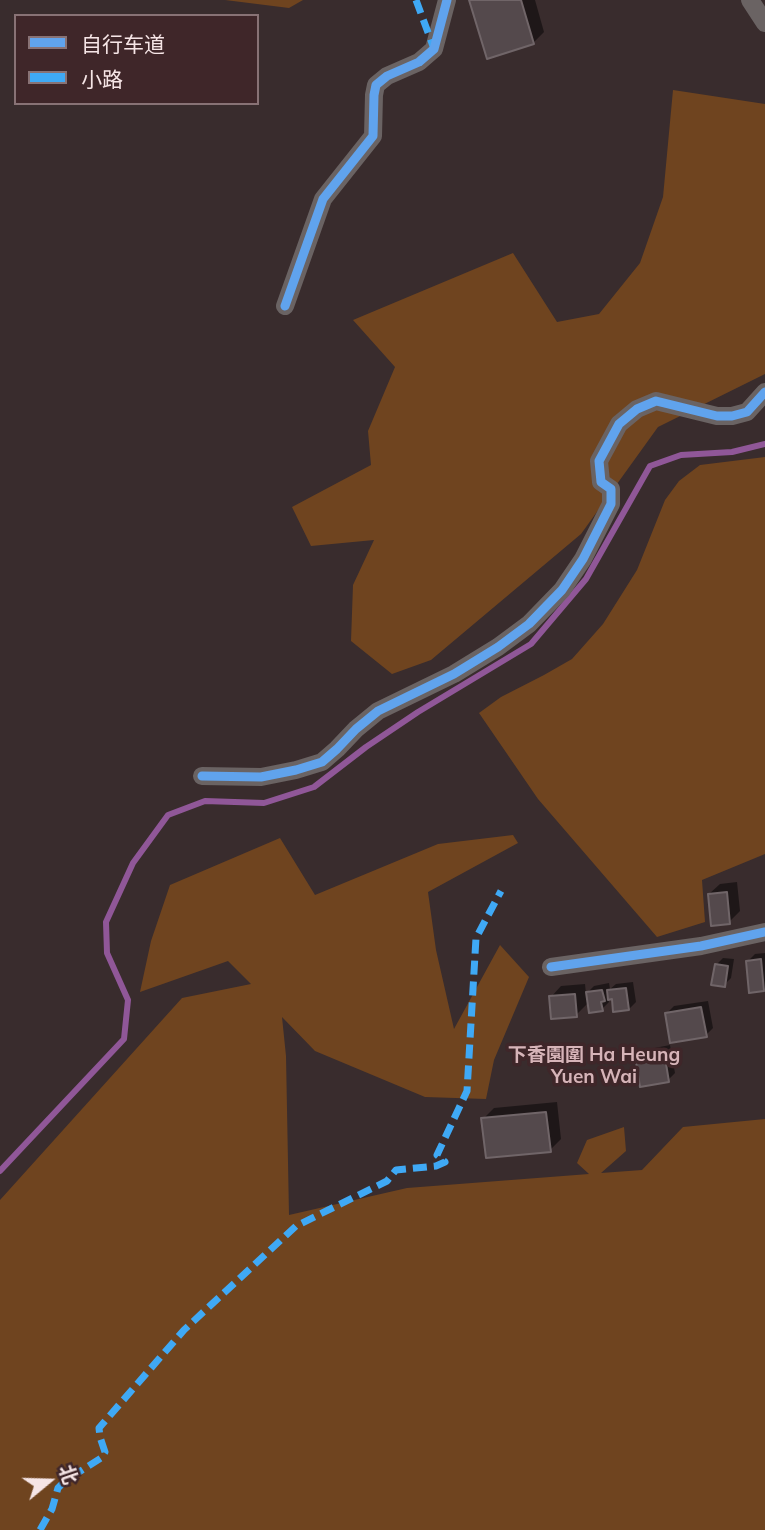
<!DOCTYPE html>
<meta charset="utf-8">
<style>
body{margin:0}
#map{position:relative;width:765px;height:1530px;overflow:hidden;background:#392c2d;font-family:Mulish,"Noto Sans SC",sans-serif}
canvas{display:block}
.legend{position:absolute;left:14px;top:14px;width:245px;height:91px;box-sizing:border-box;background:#3f2629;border:2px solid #887275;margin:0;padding:9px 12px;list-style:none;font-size:21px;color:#f6e5e6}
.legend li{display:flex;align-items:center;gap:14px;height:35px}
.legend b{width:35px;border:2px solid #887275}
.north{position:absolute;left:14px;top:1446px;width:70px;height:70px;-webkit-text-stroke:5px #3f2629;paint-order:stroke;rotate:71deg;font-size:19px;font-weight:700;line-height:28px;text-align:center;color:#f6e5e6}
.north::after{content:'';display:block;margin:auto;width:24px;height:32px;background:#f6e5e6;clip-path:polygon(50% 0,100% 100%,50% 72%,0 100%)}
</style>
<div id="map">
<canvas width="765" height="1530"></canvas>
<ul class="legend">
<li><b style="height:9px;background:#60a3ed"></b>自行车道</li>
<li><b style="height:9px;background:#3fa9f5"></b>小路</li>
</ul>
<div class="north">北</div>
</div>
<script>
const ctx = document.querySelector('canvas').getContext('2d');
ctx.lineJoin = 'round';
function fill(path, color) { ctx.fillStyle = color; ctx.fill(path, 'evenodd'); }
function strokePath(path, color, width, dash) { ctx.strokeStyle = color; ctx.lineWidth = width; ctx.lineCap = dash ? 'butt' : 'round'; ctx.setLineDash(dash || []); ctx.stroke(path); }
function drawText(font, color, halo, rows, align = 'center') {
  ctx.font = font + ' Mulish,"Noto Sans SC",sans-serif'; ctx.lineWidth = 7; ctx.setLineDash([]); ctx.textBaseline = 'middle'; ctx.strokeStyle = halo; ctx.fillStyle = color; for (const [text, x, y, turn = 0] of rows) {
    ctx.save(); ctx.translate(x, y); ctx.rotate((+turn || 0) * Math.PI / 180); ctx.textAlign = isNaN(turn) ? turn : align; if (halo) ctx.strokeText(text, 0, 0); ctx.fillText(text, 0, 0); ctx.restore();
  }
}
fill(new Path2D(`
 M225,0H303L289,8Z
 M673,90L765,104V374L658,427L581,534L431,660L392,674L351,641L353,585L374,540L311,546L292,507L371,465L368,431L395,367L353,320L513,253L557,322L599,314L640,263L663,197Z
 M765,457V854L702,880L705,922L657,937L538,799L479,713L501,697L544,675L572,659L603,624L637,570L665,500L679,481L700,465Z
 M513,835L518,843L428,892L436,950L454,1029L500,945L529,977L494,1060L486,1099L425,1097L315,1051L282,1017L286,1056L289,1215L407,1188L589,1174L577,1163L587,1140L624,1127L626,1151L601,1173L642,1170L683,1127L765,1119V1530H0V1200L182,998L251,984L228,961L140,992L151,941L170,885L280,838L315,895L438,844Z`), '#6f441f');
fill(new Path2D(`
 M471,0H535L544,32L533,43Z
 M737,882L740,911L729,922L709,894L720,884Z
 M765,953V988L763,990L748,961L755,954Z
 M723,958L734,959L731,978L724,985L716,965Z
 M633,982L636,1002L629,1009L613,998H608L609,1002L602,1009L589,1002L576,1015L551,997L561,986L585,984L586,994L594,986L609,983L610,989L616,984Z
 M708,1001L713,1028L706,1035L667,1013L674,1006Z
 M670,1045L675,1073L668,1080L637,1057L644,1050Z
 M557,1102L561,1139L550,1150L483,1119L494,1108Z`), '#0007');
strokePath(new Path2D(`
 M0,1171L124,1039L128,1000L107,953L106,922L133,863L168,815L205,801L264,803L314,787L366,747L418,712L531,644L586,579L650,466L681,455L732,452L765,444`), '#905798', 6);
const building = new Path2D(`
 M469,0H521L534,44L487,59Z
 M727,892L730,924L711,926L708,894Z
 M761,959L764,991L749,993L746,961Z
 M715,964L728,966L725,987L711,985Z
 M626,988L629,1010L613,1012L612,999L608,1000L607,990Z
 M602,990L605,1001L601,1002L603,1011L589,1013L586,992Z
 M575,994L577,1017L551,1019L549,996Z
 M701,1007L707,1037L670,1043L665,1013Z
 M664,1051L669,1082L640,1087L635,1056Z
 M546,1112L551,1152L486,1158L481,1118Z`);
fill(building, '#54494c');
strokePath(building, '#706568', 2);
strokePath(new Path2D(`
 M750,0L765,23
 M285,306L323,199L373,136L374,95L376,85L387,76L419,62L434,49L447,0
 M202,776L261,777L296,770L322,762L337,749L356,729L378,711L454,674L498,647L529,624L562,590L583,559L611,504V489L601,482L599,461L619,424L637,409L656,401L717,416H732L747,412L765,392
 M551,967L701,946L765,932`), '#6a6363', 18);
strokePath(new Path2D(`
 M416,0L433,46
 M40,1530L52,1509L58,1488L65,1481L101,1458L105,1452L100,1437L99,1428L184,1330L296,1226L387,1181L396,1170L436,1166L445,1162L437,1155L467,1091L476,938L501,891`), '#3fa9f5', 7, [14, 7]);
strokePath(new Path2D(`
 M285,306L323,199L373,136L374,95L376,85L387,76L419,62L434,49L447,0
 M202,776L261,777L296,770L322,762L337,749L356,729L378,711L454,674L498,647L529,624L562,590L583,559L611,504V489L601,482L599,461L619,424L637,409L656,401L717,416H732L747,412L765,392
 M551,967L701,946L765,932`), '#60a3ed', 9);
drawText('bold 19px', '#d6b4b8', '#3f2629', [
 ["下香園圍 Ha Heung",594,1055],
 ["Yuen Wai",594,1077]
]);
</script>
